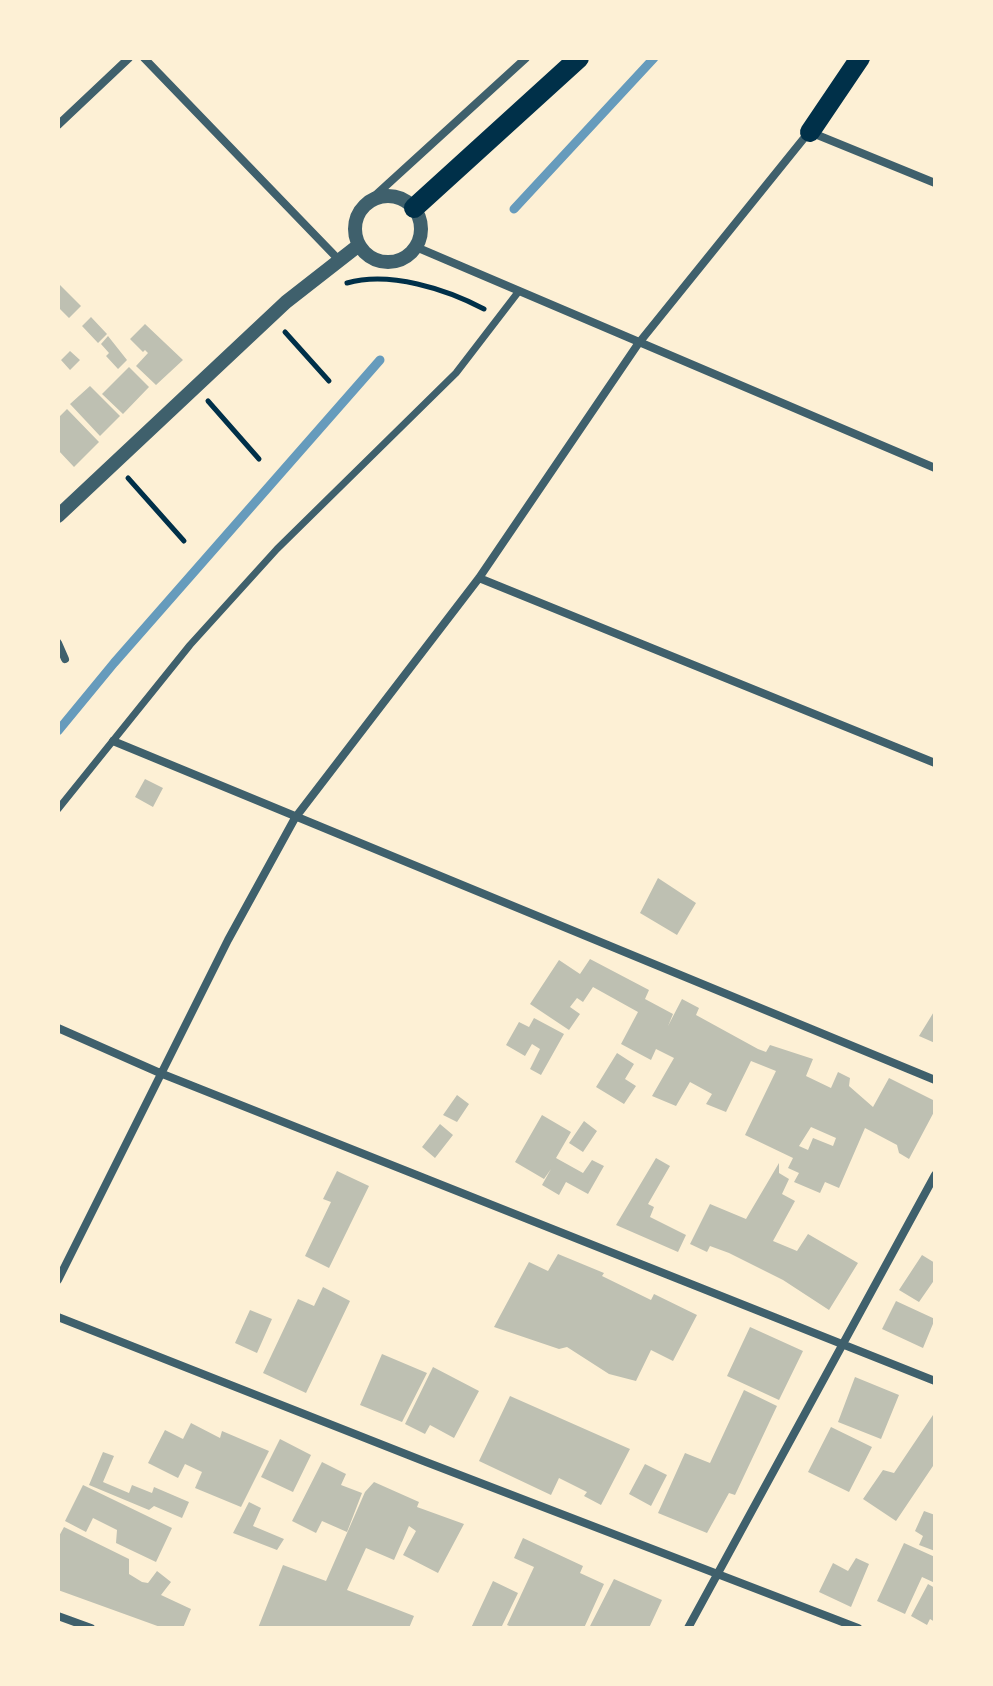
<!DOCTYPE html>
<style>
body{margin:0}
#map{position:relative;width:993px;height:1686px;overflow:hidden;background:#fdf0d5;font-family:"Zilla Slab",serif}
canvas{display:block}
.frame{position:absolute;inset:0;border:60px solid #fdf0d5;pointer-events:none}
</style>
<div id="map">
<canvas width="993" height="1686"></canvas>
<div class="frame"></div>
</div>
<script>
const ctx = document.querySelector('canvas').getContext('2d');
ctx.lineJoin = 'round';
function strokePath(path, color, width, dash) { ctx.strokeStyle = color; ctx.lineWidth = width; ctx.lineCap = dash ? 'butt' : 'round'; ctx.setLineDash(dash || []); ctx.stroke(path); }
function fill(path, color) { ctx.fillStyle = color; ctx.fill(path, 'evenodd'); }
strokePath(new Path2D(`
 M514,209L654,58
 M58,731L114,663L380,360`), '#669bbc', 9);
fill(new Path2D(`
 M58,283L81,306L69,318L58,307Z
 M91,317L107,334L98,343L82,326Z
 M145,324L183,360L156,385L136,366L148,353L145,350L143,352L130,339Z
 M108,336L127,360L118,369L106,356L109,353L101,344Z
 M70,351L80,360L70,370L61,360Z
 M129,367L149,387L123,414L102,394Z
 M90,386L120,416L100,436L70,404Z
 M67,409L99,442L74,467L58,450V418Z
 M145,779L163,788L153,807L135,797Z
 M658,878L696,903L677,935L640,913Z
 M590,959L649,990L645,999L673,1014L668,1026L682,999L699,1008L696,1015L758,1049L766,1052L770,1045L813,1059L806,1076L831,1088L838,1072L850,1078L849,1086L873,1107L889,1078L935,1101V1110L909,1159L899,1153L897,1145L865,1128L839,1188L825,1182L820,1193L794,1182L799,1173L788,1168L793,1158L745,1135L776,1071L751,1061L726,1112L706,1104L712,1094L690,1082L676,1106L652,1096L674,1058L656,1049L651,1060L621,1044L638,1012L593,987L583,1002L577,998L570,1007L580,1014L569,1030L530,1004L559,960L580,974ZM811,1127L836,1138L833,1146L813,1138L808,1150L799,1146Z
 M935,1010V1043L919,1036Z
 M534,1018L564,1034L541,1075L530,1069L540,1049L532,1044L525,1056L506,1045L519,1022L529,1027Z
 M617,1053L634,1064L625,1079L636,1086L624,1104L596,1087Z
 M457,1095L469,1104L457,1122L443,1115Z
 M542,1115L571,1132L556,1158L583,1173L592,1160L604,1166L588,1194L566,1182L559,1195L542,1185L551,1169L544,1179L515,1162Z
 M584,1121L597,1131L583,1152L569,1143Z
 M440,1124L453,1135L435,1158L422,1147Z
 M656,1158L670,1166L648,1204L654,1207L650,1217L686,1235L678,1252L616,1225Z
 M779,1163V1173L789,1179L782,1194L795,1201L773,1241L797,1251L808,1234L858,1263L829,1310L783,1280L729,1253L710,1246L707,1252L690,1244L710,1204L746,1219Z
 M337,1171L369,1186L329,1268L305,1256L331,1202L323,1199Z
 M558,1254L604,1273L602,1276L651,1300L654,1294L697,1315L673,1361L651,1350L636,1381L609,1374L567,1347L559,1349L494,1327L529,1262L548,1271Z
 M922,1255L935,1263V1279L919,1302L899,1290Z
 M323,1287L350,1301L306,1393L263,1373L298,1299L314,1306Z
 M896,1301L935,1319L923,1348L882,1329Z
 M250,1310L272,1319L257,1353L235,1343Z
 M750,1327L803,1351L779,1400L727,1376Z
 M382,1354L427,1373L402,1422L360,1405Z
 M433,1367L479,1391L454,1438L430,1425L425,1434L405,1424Z
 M855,1377L899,1395L881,1439L838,1422Z
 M744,1390L777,1406L735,1495L729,1493L707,1533L658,1513L685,1453L710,1463Z
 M510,1396L630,1449L601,1505L584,1496L587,1492L559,1478L551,1495L479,1461Z
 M935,1412V1463L896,1521L863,1499L883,1470L894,1473Z
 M191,1423L220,1438L222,1431L269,1451L241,1507L195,1488L202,1472L185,1464L178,1478L148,1463L165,1430L183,1439Z
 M831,1427L872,1447L849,1492L808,1472Z
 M280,1439L311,1455L293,1492L261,1477Z
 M103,1452L114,1456L103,1482L129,1493L132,1485L152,1493L154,1487L189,1502L182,1518L154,1506L149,1510L89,1485Z
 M322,1462L346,1474L341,1485L362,1493L347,1532L322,1521L316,1533L292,1521Z
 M645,1464L667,1475L651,1506L629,1494Z
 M374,1482L419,1502L417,1507L464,1524L438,1573L403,1555L416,1531L409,1526L394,1560L366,1548L347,1590L414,1616L409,1628H258L283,1565L326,1581L365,1492Z
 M83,1485L172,1528L156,1562L116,1543L117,1530L93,1518L86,1532L65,1521Z
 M249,1502L261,1508L253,1526L284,1539L277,1550L233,1533Z
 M924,1511L935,1515V1551L919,1545L923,1536L915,1531Z
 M64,1527L129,1559V1574L142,1582L148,1583L157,1571L171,1582L161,1595L191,1609L183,1628H163L58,1590V1538Z
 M523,1538L583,1566L580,1573L604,1584L584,1628H514L507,1625L534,1567L514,1558Z
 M904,1543L935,1557V1583L922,1577L905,1614L877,1601Z
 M856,1558L869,1564L851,1607L819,1592L833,1563L848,1571Z
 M614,1579L662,1600L649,1628H589Z
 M493,1581L518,1593L501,1628H471Z
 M928,1584L935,1588V1622L930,1619L927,1625L911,1616Z`), '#bec0b2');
strokePath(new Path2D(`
 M347,283C390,271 446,289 484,309
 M285,332L329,381
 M208,401L259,459
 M128,478L184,541`), '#003049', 5);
strokePath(new Path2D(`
 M58,809L190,645L277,549L456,373L519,291`), '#3f606c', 7);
strokePath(new Path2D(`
 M144,58L339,260
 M58,125L129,58
 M810,132L935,183
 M367,203L526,58
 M416,247L935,468
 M479,578L935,763
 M58,643L65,659
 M113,741L935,1080
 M58,1028L160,1073L935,1381
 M58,1280L228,940L295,818L479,578L638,344L809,132
 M58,1317L426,1462L858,1628
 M58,1616L91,1628
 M688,1628L935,1175`), '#3f606c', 8);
strokePath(new Path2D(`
 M355 229a33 33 0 1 1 66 0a33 33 0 1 1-66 0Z
 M58,516L286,302L359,245`), '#3f606c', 14);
strokePath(new Path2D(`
 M810,132L860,58
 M414,208L579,58`), '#003049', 20);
</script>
